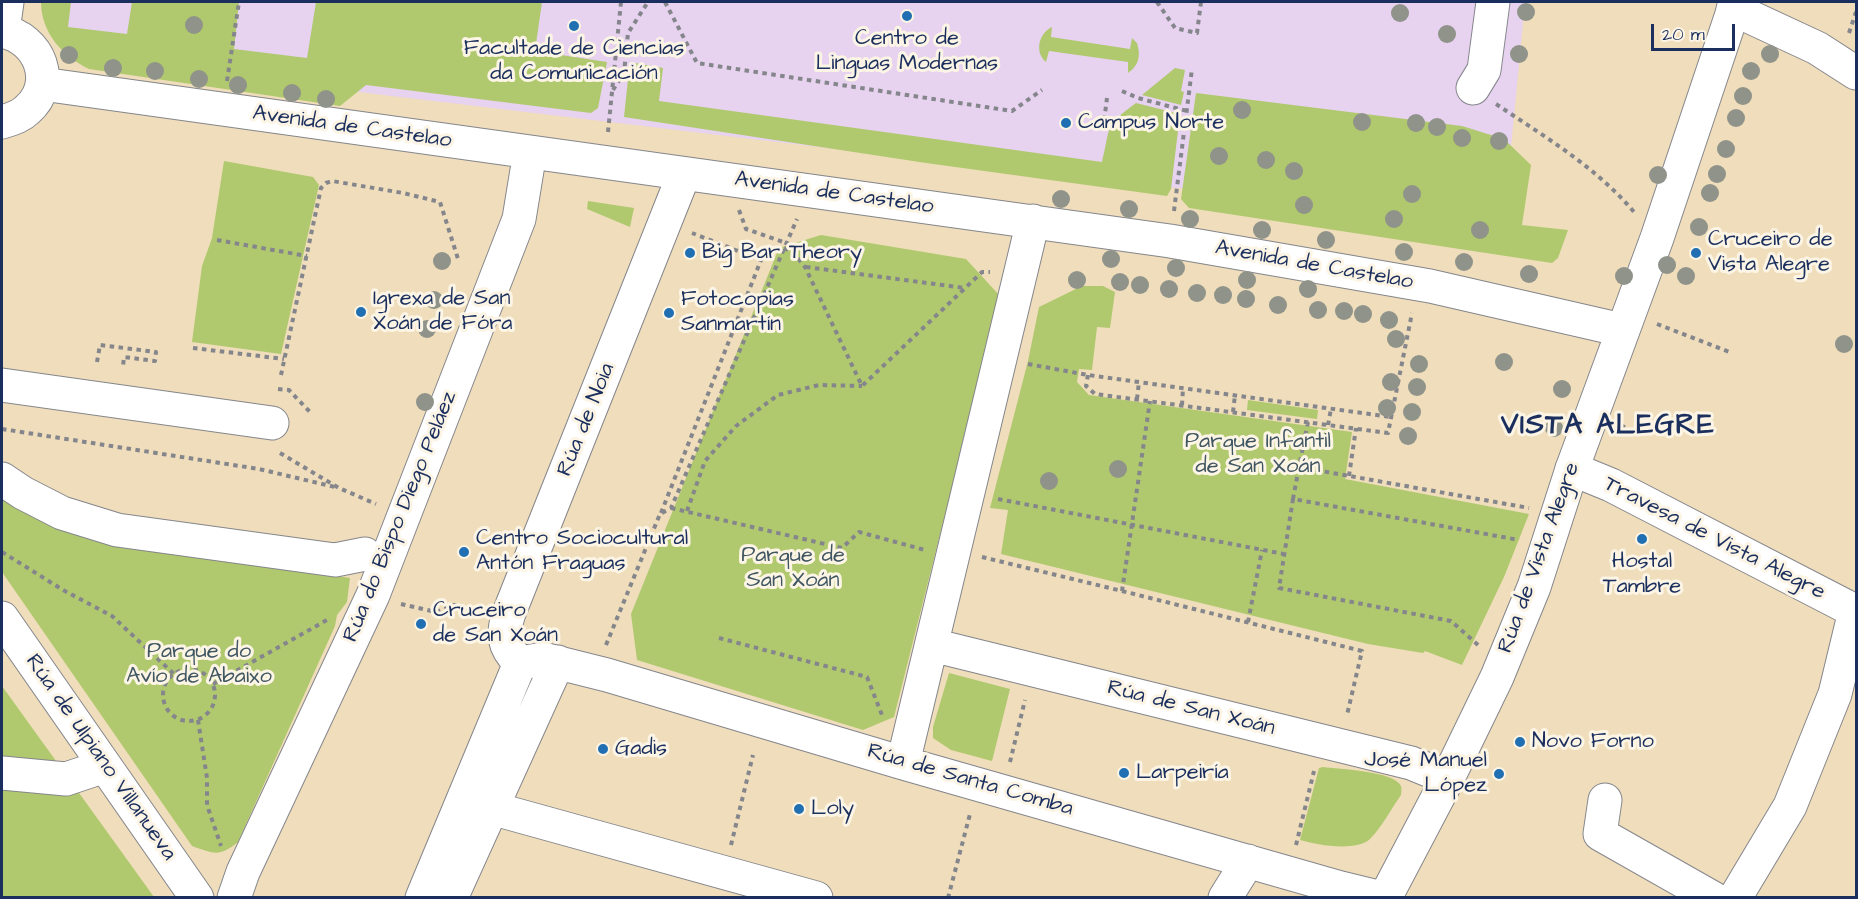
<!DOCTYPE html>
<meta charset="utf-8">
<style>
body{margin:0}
#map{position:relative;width:1858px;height:899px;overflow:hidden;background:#efddbb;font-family:"Architects Daughter",sans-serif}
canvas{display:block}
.frame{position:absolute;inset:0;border:3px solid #1b2f5e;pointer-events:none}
.scale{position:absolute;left:1651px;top:24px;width:84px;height:27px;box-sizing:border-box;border:3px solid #1b2f5e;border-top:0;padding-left:8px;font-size:18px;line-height:21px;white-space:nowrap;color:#1b2f5e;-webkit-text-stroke:4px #fcf5e5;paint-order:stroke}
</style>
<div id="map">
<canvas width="1858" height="899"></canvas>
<div class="frame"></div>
<div class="scale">20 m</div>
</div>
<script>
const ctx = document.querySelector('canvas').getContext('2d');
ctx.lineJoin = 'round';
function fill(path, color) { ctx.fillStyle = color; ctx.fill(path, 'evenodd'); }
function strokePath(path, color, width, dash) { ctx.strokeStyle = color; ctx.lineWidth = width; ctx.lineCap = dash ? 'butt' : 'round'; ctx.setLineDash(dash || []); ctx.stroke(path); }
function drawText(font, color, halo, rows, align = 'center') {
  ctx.font = font + ' "Architects Daughter",sans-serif'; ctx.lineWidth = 6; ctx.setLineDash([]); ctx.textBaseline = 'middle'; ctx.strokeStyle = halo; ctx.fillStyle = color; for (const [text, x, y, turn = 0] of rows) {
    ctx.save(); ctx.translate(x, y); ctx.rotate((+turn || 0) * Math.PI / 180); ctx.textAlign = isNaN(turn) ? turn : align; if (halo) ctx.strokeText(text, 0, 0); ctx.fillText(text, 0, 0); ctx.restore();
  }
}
fill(new Path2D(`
 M54,2H1525L1505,209L1146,186L90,60L52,17Z`), '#e7d2ef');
fill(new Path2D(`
 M41,2H71L68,27L127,34L132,2H239L234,49L307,58L316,2H542L535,51L607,62L598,108L591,113L366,85L340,106L89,69C62,56 41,32 41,2Z
 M1052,27L1051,37L1130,49L1132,38L1137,43C1141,56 1139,65 1128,73V62L1049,51L1046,62C1034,52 1039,33 1052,27Z
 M635,63L663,68L659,101L1102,162C1111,127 1103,127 1136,103L1180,114L1171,189L1167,196L926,163L624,117L628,79Z
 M1175,68L1185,70L1181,91L1184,92L1181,105L1142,95Z
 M1196,93L1462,126L1504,139L1531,165L1522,225L1568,230L1558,258L1552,263L1189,208L1181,199Z
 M224,161L313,177L319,185L281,354L192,342L202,266L212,238Z
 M588,201L634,208L630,227L587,209Z
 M821,235L966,259L1000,296L894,717L863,730L637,660L631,614L779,248Z
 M1082,286H1103L1115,292L1110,328L1097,327L1092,370L1079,369L1077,382L1089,395L1352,432L1345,479L1529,514L1504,577L1462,665L1425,651L1423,653L1368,644L1001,554L1008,510L990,508L1028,361L1039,307Z
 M1248,400L1318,410L1317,419L1247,410Z
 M2,496L102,539L350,578L347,602L337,615L335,626L238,842C219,857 215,854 192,846L2,572Z
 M949,673L1010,689L992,761L951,750L933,738V727Z
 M2,686L154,897H2Z
 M1323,767C1339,769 1394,771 1401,786C1402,789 1401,792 1401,795C1391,809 1382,827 1370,839C1356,852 1317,845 1300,840L1319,768Z`), '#b0c96e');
const minor = new Path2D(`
 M1733,9L1817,48L1856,73
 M2,31C39,38 58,83 27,110C20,117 11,119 2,122
 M3,31L7,2
 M42,84L1170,241L1430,286L1622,330
 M1473,88L1484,70L1493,2
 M2,385L272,423
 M1572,469L1611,485L1855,611L1835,694L1790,806L1735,898
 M2,479L23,493L62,513L117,530L335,560L365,554
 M2,618L197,898
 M932,645L1411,763L1448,778
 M520,663L543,659L607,675L903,763L1341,888L1382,898
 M520,663C503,647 502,634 509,613L684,174
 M903,763L1033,221
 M2,773L66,779L105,766
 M1605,800L1600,834L1713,898
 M491,808L816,898
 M234,898L243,872L373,595L519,219L530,152
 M422,898L520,663
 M451,898L558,662
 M1225,898L1248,861`);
const major = new Path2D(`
 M1385,898L1448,778L1497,677L1534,587L1572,469L1657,238L1736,2`);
strokePath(minor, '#85868c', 35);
strokePath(major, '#85868c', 35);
strokePath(new Path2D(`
 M665,2L697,63L1012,111L1042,90
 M1157,2L1175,28L1197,33L1201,2
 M1849,33L1856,12
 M227,81L239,2
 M613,90L624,73L628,33L648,2
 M1122,91L1138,98L1187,111
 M1496,104C1545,137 1596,167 1634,212
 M1103,129L1107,98
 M608,132L621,2
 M739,210L746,229L786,243
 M1174,211L1192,69
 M217,240L307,256
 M784,248L793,252L805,267L862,386L982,272H990
 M806,267L965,288
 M1657,324L1732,353
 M193,348L284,359
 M97,362L100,345L156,352L155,361L124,357L123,366
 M1028,364L1088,375L1391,417
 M281,375L321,188L326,183L332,181L403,193L440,202L459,262
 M1088,375L1086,386L1095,394L1388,433L1412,313
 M278,389L289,390L312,414
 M1137,399L1139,382
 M1182,405L1183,388
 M1233,412L1235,395
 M1308,422L1299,467L1529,508
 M1328,425L1331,409
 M1621,425L1629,430
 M2,429L259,469L335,487
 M280,453L339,488L376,504
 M1349,476L1356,428
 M998,499L1284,554
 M1293,499L1299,467
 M671,508L842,548L859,532L925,550
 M687,511L705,461L736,426L778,395L819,385L862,386
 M661,513L761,260L692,233
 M2,552L63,590L112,616L174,674
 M982,557L1122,591L1150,401
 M1122,591L1362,651L1347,715
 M401,604L436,612L454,605L477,613
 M1248,622L1262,550
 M719,638L867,677L882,715
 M606,645L660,514L671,508L797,219
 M1478,645L1451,621L1279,588L1293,499L1519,540
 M163 695a26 26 0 1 1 52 0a26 26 0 1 1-52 0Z
 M213,684L327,620
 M198,720L207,778V805L221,846
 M1010,762L1025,700
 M731,845L753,755
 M1296,845L1314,771
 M948,898L970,814`), '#85868c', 4, [4.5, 4.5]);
strokePath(minor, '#fff', 33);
strokePath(major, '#fff', 33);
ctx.fillStyle = '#8f938a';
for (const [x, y] of [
 [1526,12],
 [1400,13],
 [194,25],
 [1447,34],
 [1519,54],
 [1770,54],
 [69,55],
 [113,68],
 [155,71],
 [1751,71],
 [199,79],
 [238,85],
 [292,93],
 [1743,96],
 [326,99],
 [1242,110],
 [1736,118],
 [1362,122],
 [1416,123],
 [1437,127],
 [1462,138],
 [1499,141],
 [1726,149],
 [1219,156],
 [1266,160],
 [1294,171],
 [1717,174],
 [1658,175],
 [1710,193],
 [1412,194],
 [1061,199],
 [1304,205],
 [1129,209],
 [1190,219],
 [1394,219],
 [1699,227],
 [1262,230],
 [1480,230],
 [1326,240],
 [1404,252],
 [1111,259],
 [442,261],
 [1464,262],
 [1667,265],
 [1176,268],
 [1529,274],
 [1624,276],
 [1686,276],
 [1077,280],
 [1247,280],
 [1120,282],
 [1140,285],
 [1169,289],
 [1308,289],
 [1197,293],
 [1223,295],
 [1246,299],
 [434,300],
 [1278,305],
 [1318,310],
 [1344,311],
 [1363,314],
 [1389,320],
 [427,329],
 [1396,339],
 [1844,344],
 [1504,362],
 [1419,364],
 [1391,382],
 [1417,387],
 [1562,389],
 [425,402],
 [1387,408],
 [1412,412],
 [1554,428],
 [1408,436],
 [1118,469],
 [1049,481]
]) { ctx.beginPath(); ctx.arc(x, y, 9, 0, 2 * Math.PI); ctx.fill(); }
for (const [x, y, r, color] of [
 [907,16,6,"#1f6fb2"],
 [574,26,6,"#1f6fb2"],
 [1066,123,6,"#1f6fb2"],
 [690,253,6,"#1f6fb2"],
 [1696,253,6,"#1f6fb2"],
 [361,312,6,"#1f6fb2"],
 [669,313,6,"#1f6fb2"],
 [1642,539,6,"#1f6fb2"],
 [464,552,6,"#1f6fb2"],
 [421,624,6,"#1f6fb2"],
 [1520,742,6,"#1f6fb2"],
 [603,749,6,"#1f6fb2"],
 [1124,773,6,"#1f6fb2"],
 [1499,774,6,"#1f6fb2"],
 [799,809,6,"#1f6fb2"]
]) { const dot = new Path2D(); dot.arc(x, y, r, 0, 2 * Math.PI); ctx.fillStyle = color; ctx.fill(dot); strokePath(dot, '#fcf5e5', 2); }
drawText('22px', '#1b2f5e', '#fcf5e5', [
 ["Centro de",907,39,"center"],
 ["Linguas Modernas",907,64,"center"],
 ["Facultade de Ciencias",574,49,"center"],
 ["da Comunicación",574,74,"center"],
 ["Campus Norte",1078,123],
 ["Cruceiro de",1708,240],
 ["Vista Alegre",1708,265],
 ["Big Bar Theory",702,253],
 ["Igrexa de San",373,299],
 ["Xoán de Fóra",373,324],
 ["Fotocopias",681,300],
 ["Sanmartín",681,325],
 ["Centro Sociocultural",476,539],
 ["Antón Fraguas",476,564],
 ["Hostal",1642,562,"center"],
 ["Tambre",1642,587,"center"],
 ["Cruceiro",433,611],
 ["de San Xoán",433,636],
 ["Novo Forno",1532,742],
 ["Gadis",615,749],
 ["José Manuel",1487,761,"right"],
 ["López",1487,786,"right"],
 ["Larpeiría",1136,773],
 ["Loly",811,809]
], 'left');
drawText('22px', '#1b2f5e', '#fcf5e5', [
 ["Avenida de Castelao",352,128,8],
 ["Avenida de Castelao",834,194,8],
 ["Avenida de Castelao",1314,266,10],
 ["Rúa de Noia",587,420,-68],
 ["Rúa do Bispo Diego Peláez",401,517,-68],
 ["Travesa de Vista Alegre",1714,539,27],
 ["Rúa de Vista Alegre",1540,558,-70],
 ["Rúa de San Xoán",1191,709,14],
 ["Rúa de Ulpiano Villanueva",100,758,55],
 ["Rúa de Santa Comba",970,781,16]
]);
drawText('22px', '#405662', '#fcf5e5', [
 ["Parque Infantil",1258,442],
 ["de San Xoán",1258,467],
 ["Parque de",793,556],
 ["San Xoán",793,581],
 ["Parque do",199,652],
 ["Avío de Abaixo",199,677]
]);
ctx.letterSpacing = '1.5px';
drawText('bold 28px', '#1b2f5e', '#fcf5e5', [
 ["VISTA ALEGRE",1608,427]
]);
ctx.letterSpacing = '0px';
</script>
